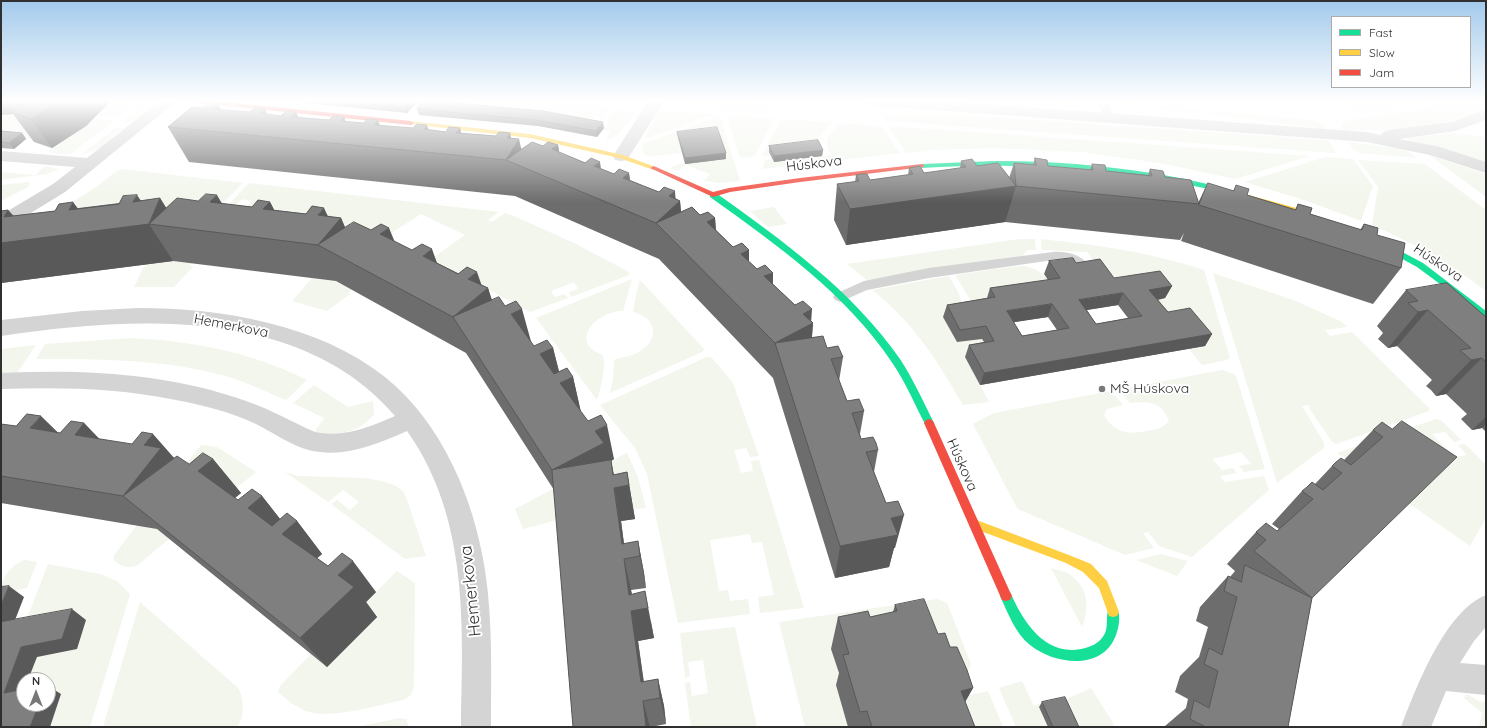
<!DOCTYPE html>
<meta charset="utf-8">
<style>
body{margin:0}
#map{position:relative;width:1487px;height:728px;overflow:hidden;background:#fff;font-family:Quicksand,sans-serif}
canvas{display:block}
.frame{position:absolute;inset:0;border:2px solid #303030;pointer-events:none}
.legend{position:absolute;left:1331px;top:16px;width:140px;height:72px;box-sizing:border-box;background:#fff;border:1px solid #acacac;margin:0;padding:5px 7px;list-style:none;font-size:12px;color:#303030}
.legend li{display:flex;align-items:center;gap:8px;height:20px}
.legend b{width:20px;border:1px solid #acacac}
.north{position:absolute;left:16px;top:672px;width:40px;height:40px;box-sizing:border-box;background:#fff;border:1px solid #acacac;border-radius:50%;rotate:0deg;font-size:11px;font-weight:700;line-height:16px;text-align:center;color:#303030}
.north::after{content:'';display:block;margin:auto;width:14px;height:18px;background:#787878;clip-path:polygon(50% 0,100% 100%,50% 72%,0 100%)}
</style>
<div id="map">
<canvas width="1487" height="728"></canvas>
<div class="frame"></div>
<ul class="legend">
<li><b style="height:5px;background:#16e098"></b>Fast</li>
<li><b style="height:5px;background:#ffcf43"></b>Slow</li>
<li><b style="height:5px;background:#f24e42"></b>Jam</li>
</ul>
<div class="north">N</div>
</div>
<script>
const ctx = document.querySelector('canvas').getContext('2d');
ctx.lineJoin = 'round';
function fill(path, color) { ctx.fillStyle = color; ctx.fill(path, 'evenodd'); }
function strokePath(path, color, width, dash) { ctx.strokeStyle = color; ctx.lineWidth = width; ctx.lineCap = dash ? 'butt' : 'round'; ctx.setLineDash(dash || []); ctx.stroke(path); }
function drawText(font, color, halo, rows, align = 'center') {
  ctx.font = font + ' Quicksand,sans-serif'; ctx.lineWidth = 4; ctx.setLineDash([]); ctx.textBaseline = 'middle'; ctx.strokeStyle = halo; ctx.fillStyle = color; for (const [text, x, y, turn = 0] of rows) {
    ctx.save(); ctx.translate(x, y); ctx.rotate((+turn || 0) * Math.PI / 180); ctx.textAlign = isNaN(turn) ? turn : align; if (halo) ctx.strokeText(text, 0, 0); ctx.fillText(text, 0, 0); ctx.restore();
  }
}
fill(new Path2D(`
 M112,100H142L118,117L98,116Z
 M150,100H159L130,123L122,122Z
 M450,100H512L611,108L602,117L598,116L587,119L456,103Z
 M689,100H723L770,107L769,112L764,113L692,108L689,106Z
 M1026,100H1070L1072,107Z
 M1338,100H1428C1412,109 1371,114 1353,110C1346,109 1342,105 1338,100Z
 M1440,100H1486V106C1444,132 1388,131 1341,130L1342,123L1349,120L1427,107Z
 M1116,101L1313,120L1321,123L1325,129L1220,115L1128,107Z
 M616,108L635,110C631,120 618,140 605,140L611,132L602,130L611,119L607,118Z
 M659,110L715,114L644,139Z
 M13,114L32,139L1,137V115Z
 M729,115L774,118L755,155L751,157L742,158L739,155L727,116Z
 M884,115H960L1328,140L1336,153L886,121Z
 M720,116L740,181L720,183L704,181L710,174L686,165L678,171L670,168L675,165L726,159L678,139L682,153L654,156L644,155L642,144Z
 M95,119L115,120L70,154H58L47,151L76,133Z
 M781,119H783L832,122L819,137L818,146L770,152L771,155L762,156Z
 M841,123L881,126L900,153L763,169L764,161L772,158L774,162L831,155C823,136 828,137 841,123Z
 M888,126L1310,156L1235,179L1166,164L1082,152L993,148L931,150L906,153Z
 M115,128H123L100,148L81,155Z
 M1454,133L1486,137V164L1414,144L1405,138Z
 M1348,142L1404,149L1417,158L1360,153L1354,150Z
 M1429,155L1486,174V197Z
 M1325,157L1353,159L1373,186L1361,221L1304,200L1245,182Z
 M1358,160L1425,164L1486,210V291C1451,264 1413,243 1372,225L1378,187Z
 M45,166L59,169L47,174L1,180V172L35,175Z
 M122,169L243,183L214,212L13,239L98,186L116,171Z
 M27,182L30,183L28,187L1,201V185Z
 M249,183L499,212L488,220L492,222L505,213L514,216L574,243L629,272V275L571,297L569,292L578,289L574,282L551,291L555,297L565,294L568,298L530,312L431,259L465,235L421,214L385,237L238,216L252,201L242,199L236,205L229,204Z
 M774,207L787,224L768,227L750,211Z
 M1019,239H1035L1036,250H1028L1022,256L868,281L847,264Z
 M1041,239C1098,245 1149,252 1204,270L1230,358L1227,360L1202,365L1189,349L1204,346L1116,290L1087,252L1042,250Z
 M173,261L192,263L189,266L193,267L174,287H134L143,268L146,267L148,264Z
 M1024,266C1041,269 1046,277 1056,290L978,312L955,275L1010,267Z
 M1213,273L1296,301L1342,322L1347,327L1325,330L1330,336L1352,332L1429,408V411L1336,444L1332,442L1309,408L1310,405L1302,406L1324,443V448L1277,483Z
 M949,276L958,292L966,313L990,353L965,357L989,402L963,405C935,358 916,325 872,290Z
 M312,278L336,281L352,290L348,293L350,294L327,311L292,301Z
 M632,279L623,311C595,311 568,343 603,355C606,370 601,384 598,398L596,399L536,318Z
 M640,280L704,349L702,352L610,393L613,379L614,360C619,357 626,358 632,355C644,351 657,340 652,326C649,318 641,314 633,312L636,295Z
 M131,338C193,341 251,352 307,380L286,400C267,392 248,383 229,377C166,359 101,359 36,359L45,344Z
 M36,345L17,373L1,374V349Z
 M707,357H711L733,383L759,456L750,457L746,448L734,450L741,473L753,471L751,461L759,460L804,608L760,613L758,597L774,595L762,542L752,543L750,534L710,540L719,591L728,590L730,601L748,599L750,614L678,623L647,474L635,448L600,405Z
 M1222,370L1234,374L1236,376L1265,469L1244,472L1239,466L1251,464L1241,452L1212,459L1222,470L1233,468L1237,473L1220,476L1225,482L1264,476L1269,490L1192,557L1159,546L1148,532L1143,533L1154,548L1125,555L1020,510L1017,508L973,424L994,413L1111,391L1123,405L1107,409L1104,415C1114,433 1128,435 1147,431C1157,429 1162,429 1169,421C1162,401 1148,401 1130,403L1121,392L1122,389Z
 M314,385L348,407L373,401L374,414C359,434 337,435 314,433L324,418L293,403Z
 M1436,419L1442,421L1461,440L1454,442L1445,432L1432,434L1455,457L1467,455L1458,445L1465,444L1486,465V518L1470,546L1337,453Z
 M201,445L217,447L256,472L235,489L183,468Z
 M627,453L638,477L646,508L634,509L633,506L603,465Z
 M285,472L298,476L364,478L382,481L396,486L403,491L406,497L426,556L405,559L331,504L337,500L350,510L359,502L343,490L328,502Z
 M553,489L563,504L557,520L523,529L515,509Z
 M137,525L157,529L169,539L138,565C128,569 121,567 114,560V555Z
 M1161,554L1188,561L1177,576L1136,560Z
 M24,560L37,562L27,588L1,593C1,577 9,567 24,560Z
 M48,564L100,574L117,581L130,594L90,727H50L48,680H28L37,657L22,631Z
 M1051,568C1057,570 1064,571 1069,574C1088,586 1090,608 1082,627Z
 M397,571L415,583L414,687L411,695L403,700C378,705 329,720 306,711C295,707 286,699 278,692L280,686L311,654L327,666L362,606Z
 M937,599L947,603L971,664L967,673L832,649L842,684L848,727H805L779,622Z
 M140,602L238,688C244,698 245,717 237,727H103Z
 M735,627L757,727H691L685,683L690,682L692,696L708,693L703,660L688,662L690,676L685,678L680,633Z
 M1022,681L1034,706L1044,702L1039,707L1048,727H1016L999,688Z
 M1091,688L1112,721L1114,727H1073L1061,702Z
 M988,691L1003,727H948L951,699Z
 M1467,694L1478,701L1486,702V727H1479L1482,713L1464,698Z
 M399,718L406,719L409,727H357Z`), '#f2f6ec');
fill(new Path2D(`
 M394,100H431L446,102L447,104L442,107L399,103Z
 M1097,100H1107L1114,118L1113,120H1105Z
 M1053,252C1068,251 1083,255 1092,269L1090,272C1079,275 1076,265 1067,261C1062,260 1057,260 1053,260L929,278L867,290L840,302L835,300L833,297L835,294L864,281L929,268Z`), '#d4d4d4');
fill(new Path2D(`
 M161,100H178L65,192L8,227L1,229V215L53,184L75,167L1,161V151L87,158Z
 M649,100H665L627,160L621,161L615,160L613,156Z
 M860,100H928L1367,132L1381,135L1383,132L1389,130L1452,122L1486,109V120L1455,131L1399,139L1440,147L1486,162V173L1430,155L1367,142L868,105L862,103Z
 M138,308C221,308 318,324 385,377C442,423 474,499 485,570C493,622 491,675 491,727H461C463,626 469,518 407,431C380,443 349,456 320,452C297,450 276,434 256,424C231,412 203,405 176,400C118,388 60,387 1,389V373C83,369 168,373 246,401C270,409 292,422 315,432C343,438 370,427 395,416C300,305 131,317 1,336V320L82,311Z
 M1486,595V627L1474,641L1460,663L1486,665V695L1446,691L1431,727H1401C1416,688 1445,611 1486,595Z`), '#d4d4d4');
fill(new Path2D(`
 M994,161C1068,161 1140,168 1212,185L1213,187L1209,189C1111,168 1022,162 922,168L918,166L922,164Z
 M710,193H716C783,241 852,290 900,359C913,379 923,401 934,423L932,426H926C915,405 906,383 893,364C847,294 777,245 710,197Z
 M1376,238L1423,263L1486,311V318L1417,267L1373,243L1372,241L1373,239Z
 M1006,591L1010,592C1023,621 1044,656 1081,649C1090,647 1099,644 1104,635C1109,627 1105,617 1109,608L1113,607L1117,608C1121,616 1119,627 1116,635C1103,671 1055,665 1030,645C1015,633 1008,613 1000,596L1002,592Z`), '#16e098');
fill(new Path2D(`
 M411,121L530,134L623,155L658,168L654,170L619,158L530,138L409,124L408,123Z
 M1206,185H1212L1300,209L1301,211L1297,213H1294L1206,189Z
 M974,519L1074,557L1091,564L1107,581L1119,612L1117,616L1113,617L1109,616L1099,588L1083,572L1066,563L970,527L969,524L970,521Z`), '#ffcf43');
fill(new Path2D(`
 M187,100H206L411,121L414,123L411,125L190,102Z
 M922,164L924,165V167L800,182L730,192L713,197L650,168L654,166L656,167L713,192L729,188L800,178Z
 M929,419L932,420L934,423L1010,592L1012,596L1010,600L1006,601L1002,600L924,423L926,420Z`), '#f24e42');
fill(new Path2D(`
 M1,100H112L86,126L52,148L34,142L13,114L1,115Z
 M277,100H414L415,104L407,113Z
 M424,100L604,128L597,137L538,126L419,115L417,109Z
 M203,108L281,116L296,112L298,117L446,132L460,128L461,133L496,136L510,133L511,138L522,149L543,146L558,145L559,152L614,174L629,173L630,180L659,192L675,191V198L680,201L681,212L700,215L715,218L716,230L733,247L749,250V262L757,269L773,273V284L813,323L812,337L827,348L843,357L839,381L847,401L864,411L860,434L861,439L878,450L874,472L895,548H894L889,567L835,578L773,378L659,259L515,196L189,162L168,127Z
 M1,131L22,133L26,139L14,149L1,148Z
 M677,132L726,153V159L685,164L678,138Z
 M769,146L823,150L822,156L774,162L769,152Z
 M1035,158L1048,166L1090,170L1092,164L1106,171L1148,175L1150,169L1165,177L1198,203L1208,183L1233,191L1236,185L1247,195L1295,210L1298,204L1310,214L1360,230L1364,224L1377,235L1401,268L1373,304L1181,241L1184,233L1180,240L1005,222L846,245L834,220L837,184L855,182L856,175L870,180L908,175L909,168L924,173L960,168L961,161L977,166L1009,178L1014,163L1033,165Z
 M160,198L166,208L222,204L252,207L270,202L274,210L341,218L345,228L395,242L488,288L492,300L534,346L553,348L559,372L573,377L581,412L614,459L611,461L614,475L627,472L635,519L621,521L624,544L638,541L644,573L646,588L631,590L632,594L651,622L654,638L638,641L644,682L658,679L664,706L666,724L651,727H573L554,490L466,353L336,281L173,261L1,283V243L8,210L14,216Z
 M1049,261L1076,263L1114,278L1172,286L1165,298L1158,300L1168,312L1212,334L1205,346L980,385L965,357L969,345L984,342L982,339L957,342L943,317L947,305L987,298L990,288L1048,280L1044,274ZM1118,305L1128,318L1096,324L1087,310ZM1048,317L1057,330L1022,336L1013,322Z
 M1406,290L1486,317V432L1482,428L1472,430L1461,419L1467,414L1446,394L1436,396L1431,390L1426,386L1432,380L1397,346L1388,348L1378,339L1383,333L1377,326Z
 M84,423L99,439L174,458L189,464L213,459L241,493L235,498L238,500L262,496L280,519L297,521L322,554L317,558L328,566L376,592L366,602L377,617L327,667L157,529L1,503V424L60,433Z
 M1392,429L1312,598L1288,727H1165V726L1186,708L1188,699L1175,692L1180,676L1199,657L1208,627L1196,621L1200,607L1228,576L1230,577L1235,571L1227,564L1256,532L1277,531L1279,529L1272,524L1302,491L1315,484L1332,466L1344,460L1373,430Z
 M895,605L938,634L950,647L973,688L965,702L975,727H848L836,685L839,673L831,649L838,617H870L893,612Z
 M1042,702L1079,727H1048L1039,707Z`), '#6d6d6d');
fill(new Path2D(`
 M1,100H3L13,114L1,115Z
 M47,100H112L86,126L52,148L31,119Z
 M411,100H414L415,104L407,113L405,107Z
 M218,104L233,133L213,109Z
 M265,109L279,138L260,113Z
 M296,112L309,141L291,117Z
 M344,117L355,145L340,121Z
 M378,120L389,149L374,125Z
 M603,122L604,128L597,137L596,131Z
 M427,125L436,153L424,129Z
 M460,128L468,157L456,133Z
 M22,133L26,139L14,149L9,143Z
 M510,133L513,148L519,139L526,169L506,160L507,138Z
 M558,145L564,181L552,149Z
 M823,150L822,156L774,162V156Z
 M726,153V159L685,164V158Z
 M600,162L605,197L594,166Z
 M629,173L633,209L623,178Z
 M1016,186L1005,222L846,245L850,209Z
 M675,191L676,205L680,201L683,236L656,223L669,196Z
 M137,195L152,217L160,198L179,228L149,224L173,261L1,283V243L4,217L8,210L32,239L69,210L73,202L95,231L133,202Z
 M217,195L238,231L210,202Z
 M270,202L289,238L263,209Z
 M324,208L333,227L341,218L357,254L318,245V215Z
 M715,218L717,254L707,222Z
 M389,228L404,264L380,234Z
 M432,249L445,285L423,256Z
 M749,250V286L741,254Z
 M477,272L484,292L488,288L499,325L453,317L468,279Z
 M773,273L772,309L764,276Z
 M1172,286L1165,298L1143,302L1149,290Z
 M1123,293L1118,305L1074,312L1079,300Z
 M1052,304L1048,317L1003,324L1007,311Z
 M522,309L532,345L511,314Z
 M812,309L811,324L813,323L810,359L775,343L803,314Z
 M1428,310L1397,346L1388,348L1418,312Z
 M1212,334L1205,346L980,385L984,373Z
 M553,348L562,383L573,377L581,413L540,354Z
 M1482,358L1446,394L1436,396L1471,360Z
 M41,416L77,451L30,428Z
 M1486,417V424L1482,428L1472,430Z
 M84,423L118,458L75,435Z
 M607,425L614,459L611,461L616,487L627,472L635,519L621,521L626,559L622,544L613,475L552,470L595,431Z
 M153,434L183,468L123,496L144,445Z
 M213,459L241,493L227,504L198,471Z
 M262,496L288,529L297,521L322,554L308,566L248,508Z
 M904,515L895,548H894L889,567L835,578L840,546L891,518Z
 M638,541L644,573L646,588L640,556Z
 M624,559L631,590L634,611L645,591L654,638L638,641L646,701L641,682Z
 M353,561L376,592L366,602L377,617L327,667L300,638L338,575Z
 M9,586L24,597L10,633L1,628V605Z
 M72,609L86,620L77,649L37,657L28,680H24V692L4,693L21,647Z
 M658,679L664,706L666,724L660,698Z
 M48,686L61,694L50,727H30L39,704H48Z
 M973,688L957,716L961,691Z
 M643,701L650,727H641Z`), '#595959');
const building = new Path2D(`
 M33,100H62L31,119L12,112Z
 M333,100H411L405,107Z
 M424,100L543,111L603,122L596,131L536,120L417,109Z
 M208,103L218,104L213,109L250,112L255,108H260L265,109L260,113L281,116L286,111L296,112L291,117L329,120L333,116H340L344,117L340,121L364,123L367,119L378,120L374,125L413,128L417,124L427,125L424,129L446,132L449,127L460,128L456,133L496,136L499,132L510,133L507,138L519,139L506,160L532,142L543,146L548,142L558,145L552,149L585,163L591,158L600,162L594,166L614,174L619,169L629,173L623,178L659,192L664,187L675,191L669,196L680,201L656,223L692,207L700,215L708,212L715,218L707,222L733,247L742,243L749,250L741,254L757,269L765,265L773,273L764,276L795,305L803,301L812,309L803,314L813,323L775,343L823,336L827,348L838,346L843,357L831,359L847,401L859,399L864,411L852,413L861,439L873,437L876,443L878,450L866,452L886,503L898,501L904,515L891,518L898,535L840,546L775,343L656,223L506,160L168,127L192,107L203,108Z
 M717,127L726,153L685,158L677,132Z
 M1,131L22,133L9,143L1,142Z
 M818,140L823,150L774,156L769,146Z
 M1035,158L1047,160L1048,166L1093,170L1092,164L1105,165L1106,171L1152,176L1150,169L1163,171L1165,177L1191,180L1199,204L1016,186L850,209L837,184L859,181L856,175L861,174H867L870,180L913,174L909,168L920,166L924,173L966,167L961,161L972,159L977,166L998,163L1016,186L1014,163L1036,165Z
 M1208,183L1234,191L1236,185L1249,189L1247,195L1296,210L1298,204L1312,208L1310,214L1362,230L1364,224L1378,228L1377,235L1405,243L1401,268L1199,205Z
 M206,194L217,195L210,202L252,207L258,200L270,202L263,209L306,214L312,206L324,208L318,215L341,218L318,245L149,224L177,198L198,201Z
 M137,195L133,202L160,198L149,224L1,243V211L8,210L4,217L55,211L59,204L73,202L69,210L119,204L123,196Z
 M354,222L371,230L381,224L389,228L380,234L412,250L422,244L432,249L423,256L458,274L467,267L477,272L468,279L488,288L453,317L318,245Z
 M1073,258L1076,263L1100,259L1114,278L1160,271L1172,286L1149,290L1168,312L1190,308L1212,334L984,373L969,345L994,341L986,326L960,330L947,305L995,297L990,288L1060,278L1049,261ZM1123,293L1142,316L1096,324L1079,300ZM1052,304L1069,328L1022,336L1007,311Z
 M1447,283L1486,317V362L1482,358L1471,360L1460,350L1471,348L1428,310L1418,312L1408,303L1418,301L1406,290Z
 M499,297L505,306L516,301L522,309L511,314L534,346L547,340L553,348L540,354L554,374L567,368L573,377L560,383L588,421L601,415L607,425L595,431L604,443L552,470L453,317Z
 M27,414L41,416L30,428L60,433L71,421L84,423L75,435L132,444L142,432L153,434L144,445L161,448L123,496L1,476V424L16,426Z
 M1402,421L1457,457L1312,598L1254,551L1266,540L1256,532L1266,523L1277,531L1313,499L1302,491L1307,487L1312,482L1323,490L1342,473L1332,466L1335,463L1341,458L1351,465L1383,437L1373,430L1382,422L1392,429Z
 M203,453L213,459L198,471L238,500L252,489L262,496L248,508L272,526L287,513L297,521L282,534L328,566L342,553L353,561L338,575L354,587L300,638L123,496L177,456L189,464Z
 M611,460L613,475L627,472L629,485L614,488L622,544L638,541L640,556L624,559L629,595L645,591L648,608L631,611L641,682L658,679L660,698L643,701L646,726L641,727H573L552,470Z
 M1245,565L1312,598L1288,727H1204V726L1190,719L1194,700L1209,708L1218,671L1204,664L1209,648L1222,655L1237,597L1224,591L1228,576L1241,582Z
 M9,586L1,605V587Z
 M924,599L938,634L945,633L950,647H957L967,670L973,688L961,691L975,727H872L867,711L860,712L843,655L849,654L838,617L868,611L870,617L897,611L895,605Z
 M72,609L62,639L21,647L4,693L24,689V704H39L30,727H1V622Z
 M1065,697L1079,727H1053L1042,702Z`);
fill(building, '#7f7f7f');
strokePath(building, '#595959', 1);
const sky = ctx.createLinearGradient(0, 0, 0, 202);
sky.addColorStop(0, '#a2caec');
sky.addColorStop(0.5, '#fff');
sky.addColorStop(1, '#ffffff00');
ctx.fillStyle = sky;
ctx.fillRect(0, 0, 1487, 202);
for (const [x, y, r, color] of [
 [1102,389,4,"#787878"]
]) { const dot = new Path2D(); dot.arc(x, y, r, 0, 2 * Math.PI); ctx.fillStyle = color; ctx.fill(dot); strokePath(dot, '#fff', 1.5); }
drawText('14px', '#303030', '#fff', [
 ["Húskova",814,164,-7],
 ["Húskova",1438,263,34],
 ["Hemerkova",231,326,11],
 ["Húskova",962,465,66]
]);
drawText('14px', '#303030', '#fff', [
 ["MŠ Húskova",1110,389]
], 'left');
drawText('17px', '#303030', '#fff', [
 ["Hemerkova",471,591,-96]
]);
</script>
